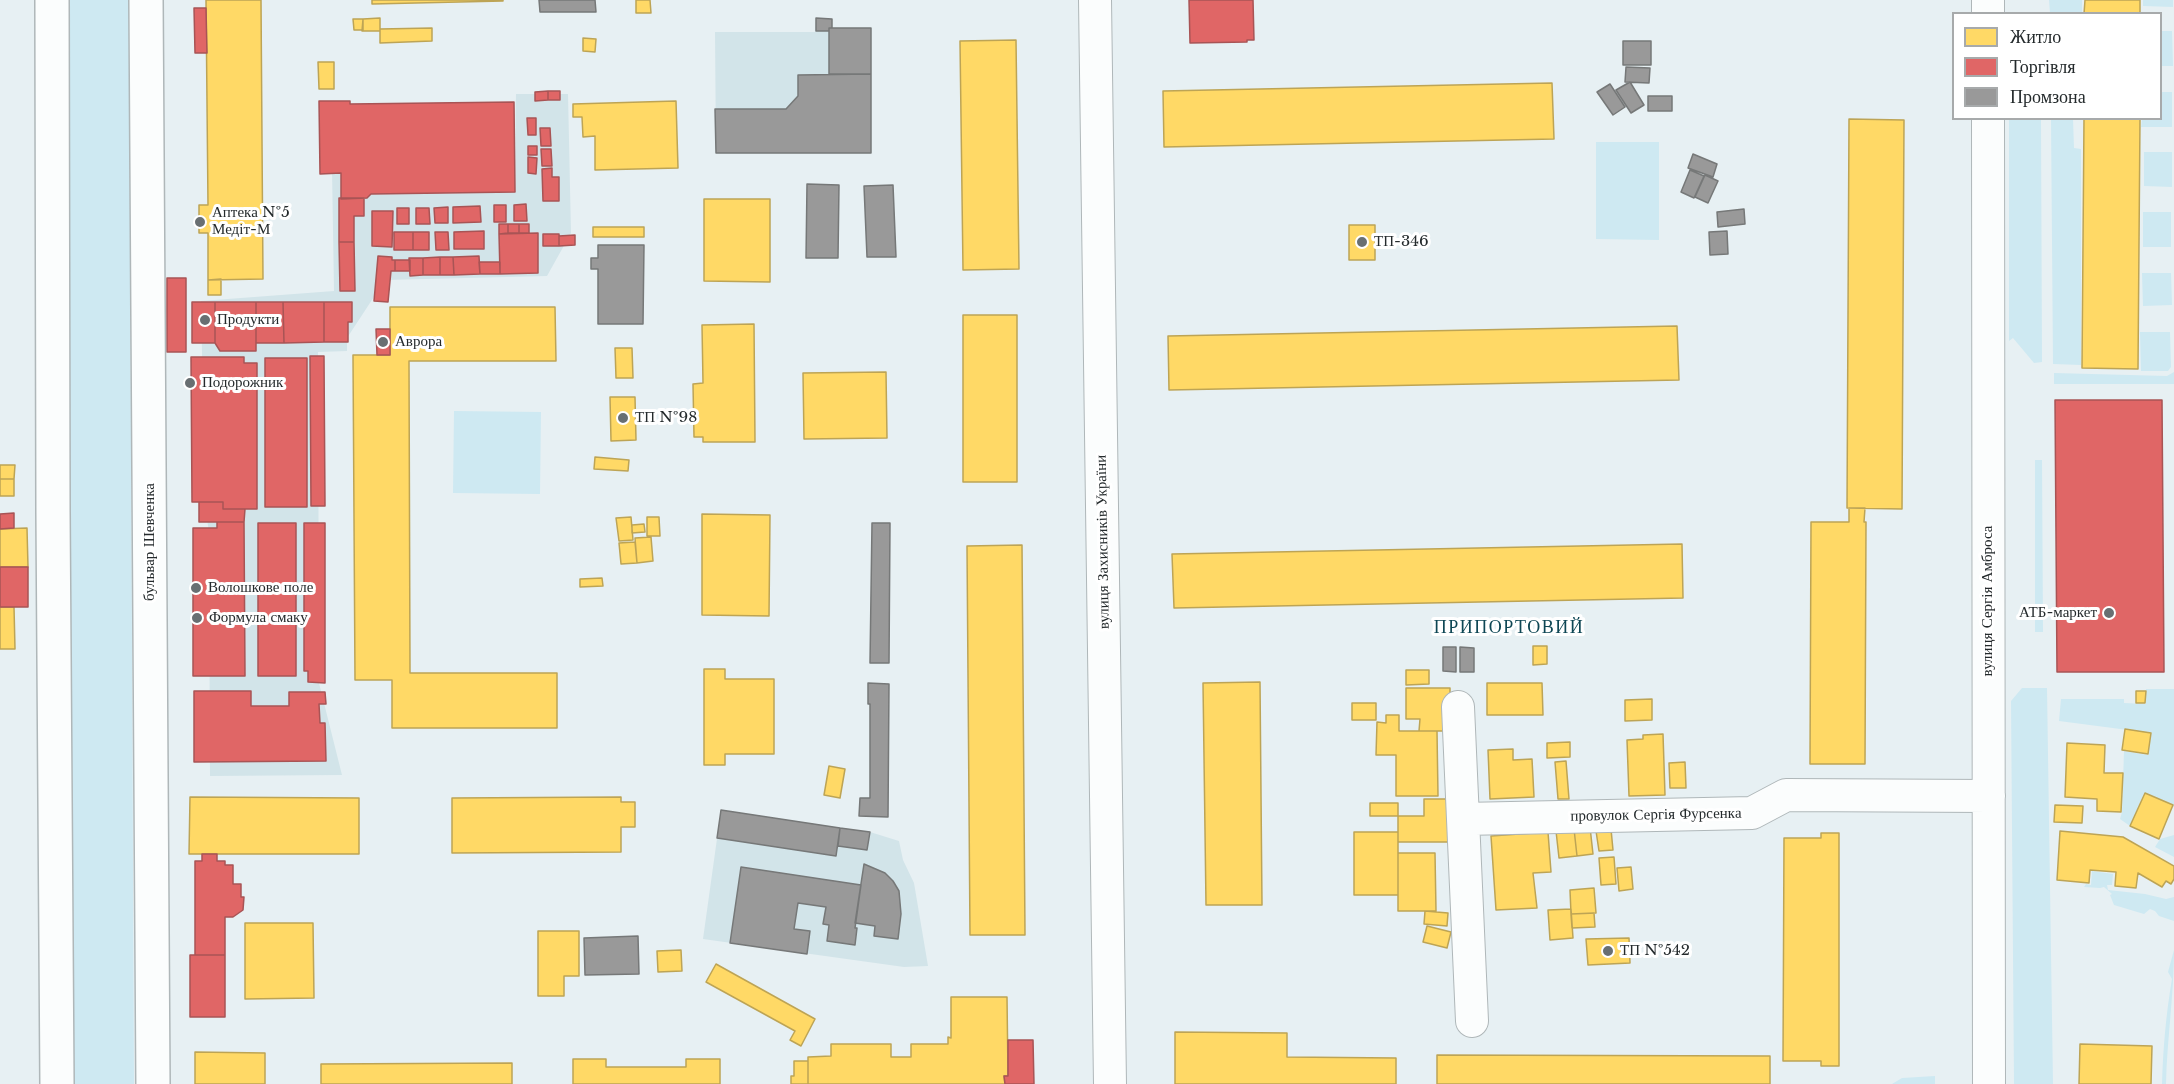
<!DOCTYPE html>
<meta charset="utf-8">
<style>
body{margin:0}
#map{position:relative;width:2174px;height:1084px;overflow:hidden;background:#e7f0f3;font-family:"Libre Baskerville",serif}
canvas{display:block}
.legend{position:absolute;left:1952px;top:12px;width:210px;height:108px;box-sizing:border-box;background:#fff;border:2px solid #a7aaab;margin:0;padding:8px 10px;list-style:none;font-size:18px;color:#242a2c}
.legend li{display:flex;align-items:center;gap:12px;height:30px}
.legend b{width:30px;border:2px solid #a7aaab}
</style>
<div id="map">
<canvas width="2174" height="1084"></canvas>
<ul class="legend">
<li><b style="height:16px;background:#ffd966"></b>Житло</li>
<li><b style="height:16px;background:#e06666"></b>Торгівля</li>
<li><b style="height:16px;background:#999"></b>Промзона</li>
</ul>
</div>
<script>
const ctx = document.querySelector('canvas').getContext('2d');
ctx.lineJoin = 'round';
function fill(path, color) { ctx.fillStyle = color; ctx.fill(path, 'evenodd'); }
function strokePath(path, color, width, dash) { ctx.strokeStyle = color; ctx.lineWidth = width; ctx.lineCap = dash ? 'butt' : 'round'; ctx.setLineDash(dash || []); ctx.stroke(path); }
function drawText(font, color, halo, rows, align = 'center') {
  ctx.font = font + ' "Libre Baskerville",serif'; ctx.lineWidth = 6; ctx.setLineDash([]); ctx.textBaseline = 'middle'; ctx.strokeStyle = halo; ctx.fillStyle = color; for (const [text, x, y, turn = 0] of rows) {
    ctx.save(); ctx.translate(x, y); ctx.rotate((+turn || 0) * Math.PI / 180); ctx.textAlign = isNaN(turn) ? turn : align; if (halo) ctx.strokeText(text, 0, 0); ctx.fillText(text, 0, 0); ctx.restore();
  }
}
fill(new Path2D(`
 M816,18L832,19V28H871V153H716L715,32H815Z
 M516,94H568L571,233L547,276L385,280L347,338V351L318,352L319,683L342,775L210,776L209,532L205,506L201,301L334,291L332,169L515,165Z
 M721,810L870,832L899,841L903,860L914,883L928,966L904,967L703,939Z`), '#d2e4e9');
fill(new Path2D(`
 M67,0H129L134,1084H73Z
 M2049,0H2082V13H2050Z
 M2143,0H2173V7L2143,6Z
 M2161,31H2172L2173,66H2161Z
 M2161,92H2172V127H2141L2142,119L2160,118Z
 M2009,119H2041L2042,362L2034,363L2013,338L2009,341Z
 M2051,119H2073L2074,148L2081,149V365L2053,364Z
 M1596,142H1659V240L1596,239Z
 M2144,152H2172V187L2144,186Z
 M2143,212H2171V247H2143Z
 M2142,273H2171L2172,305L2143,306Z
 M2140,332H2170L2171,367L2168,371H2141Z
 M2174,372V384H2054V373L2167,376Z
 M454,411L541,412L540,494L453,493Z
 M2035,460H2042L2043,632H2035Z
 M2022,688H2047L2053,1084H2014L2011,701Z
 M2146,689H2174V807L2144,793L2130,826L2120,819L2122,812L2124,751L2148,755L2151,733L2059,721L2061,699H2124V703L2146,704Z
 M2174,835V857L2155,847L2160,839Z
 M2092,871L2113,874L2112,885H2107L2108,890L2145,894L2166,899L2174,897V921L2159,916L2155,911L2150,909L2144,914L2114,905L2110,895L2112,894L2104,887L2100,888L2084,887L2086,884L2091,885Z
 M2174,950C2174,995 2167,1039 2166,1084H2162C2163,1049 2166,1014 2172,979L2168,972Z
 M1935,1076V1084H1892L1902,1078Z`), '#cee9f2');
const homes = new Path2D(`
 M206,0H261L263,279L208,280V233H199V205H208Z
 M372,0H503V1L372,4Z
 M636,0H650L651,13H636Z
 M2085,0H2140V14H2084Z
 M380,18V31H362L363,19Z
 M353,19H363V30H354Z
 M432,28V41L380,43V29Z
 M583,38L596,39L595,52L583,51Z
 M1016,40L1019,269L963,270L960,41Z
 M318,62H334V89H319Z
 M1552,83L1554,139L1164,147L1163,91Z
 M676,101L678,168L595,170V136L583,137L582,117H573V104Z
 M2084,118H2140L2138,369L2082,368Z
 M1849,119L1904,120L1902,509L1847,508Z
 M704,199H770V282L704,281Z
 M1349,225H1375V260H1349Z
 M593,227H644V237H593Z
 M221,279V295H208V280Z
 M390,307H555L556,361H409L410,673H557V728H392V680H355L353,355H390Z
 M963,315H1017V482H963Z
 M754,324L755,442H703V437H694L693,384L703,383L702,325Z
 M1677,326L1679,380L1169,390L1168,336Z
 M615,348H632L633,378H616Z
 M886,372L887,438L804,439L803,373Z
 M610,397H635L636,440L611,441Z
 M595,457L629,460L628,471L594,469Z
 M0,465H15L14,479H0Z
 M0,479H14V496H0Z
 M1849,508H1865L1864,522H1866L1865,764H1810L1811,522H1849Z
 M702,514L770,515L769,616L702,615Z
 M631,517L633,540L619,541L616,518Z
 M647,517H659L660,536H647Z
 M644,524L645,532L632,533V525Z
 M27,528L28,567H0V529Z
 M651,537L653,561L637,563L635,538Z
 M635,542L637,563L621,564L619,543Z
 M1682,544L1683,598L1174,608L1172,554Z
 M1022,545L1025,935H970L967,546Z
 M602,578L603,586L580,587V579Z
 M0,607H14L15,649H0Z
 M1533,646H1547V664L1533,665Z
 M704,669H725V679H774V754H725V765H704Z
 M1406,670H1429V684L1406,685Z
 M1260,682L1262,905H1206L1203,683Z
 M1487,683H1542L1543,715H1487Z
 M1406,688H1450V731H1419L1420,719H1406Z
 M2136,691H2146L2145,703H2136Z
 M1652,699V720L1625,721V700Z
 M1352,703H1376V720H1352Z
 M1386,715H1399V731H1437L1438,796H1396V755H1376L1377,722L1386,723Z
 M2125,729L2151,733L2148,754L2122,750Z
 M1663,734L1665,795L1629,796L1627,740L1643,739V735Z
 M1570,742V757L1547,758V743Z
 M2067,743L2105,745L2104,773H2123L2121,812L2097,811V799L2065,797Z
 M1513,749V760L1532,759L1534,797L1490,799L1488,750Z
 M1566,761L1569,799H1558L1555,762Z
 M1685,762L1686,788H1670L1669,763Z
 M829,766L845,769L840,798L824,795Z
 M2145,793L2173,805L2159,839L2130,826Z
 M190,797L359,798V854H189Z
 M621,797V802H635V827H621V852L452,853V798Z
 M1424,799H1452V842H1398V816H1424Z
 M1370,803H1398V816H1370Z
 M2055,805L2083,806L2082,823L2054,822Z
 M1590,827L1593,854L1577,856L1574,829Z
 M1574,829L1577,856L1559,858L1556,831Z
 M1611,829L1613,850L1599,851L1596,831Z
 M2060,831L2123,837L2174,866V879L2171,884L2166,881L2162,887L2138,873L2136,888L2115,886L2116,872L2090,870L2089,883L2057,880Z
 M1354,832H1398V895H1354Z
 M1548,832L1551,872L1533,873L1537,908L1496,910L1491,836Z
 M1821,833H1839V1066H1821V1061H1783L1784,838H1821Z
 M1398,853H1435L1436,911H1398Z
 M1614,857L1616,884L1601,885L1599,858Z
 M1631,867L1633,889L1619,891L1617,868Z
 M1594,888L1596,913L1571,914L1570,890Z
 M1571,909L1573,938L1550,940L1548,910Z
 M1425,911L1448,913L1447,926L1424,924Z
 M1594,913L1595,927L1572,928L1571,914Z
 M245,923H313L314,998L245,999Z
 M1427,926L1451,932L1447,948L1423,942Z
 M538,931H579V976H564V996H538Z
 M1629,938L1630,963L1588,965L1586,939Z
 M681,950L682,971L658,972L657,951Z
 M716,964L815,1019L801,1046L790,1040L795,1031L706,982Z
 M951,997H1007L1008,1076H1004L1005,1084H808V1057L831,1056V1044H891V1057H911V1044H948V1037L951,1038Z
 M1175,1032L1287,1033V1057L1396,1058V1084H1175Z
 M2080,1044L2152,1046L2151,1084H2079Z
 M195,1052L265,1053V1084H195Z
 M1437,1055L1770,1056V1084H1437Z
 M573,1059H606V1067H686V1059H720V1084H573Z
 M794,1061H808V1084H791V1076H794Z
 M512,1063V1084H321V1064Z`);
fill(homes, '#ffd966');
strokePath(homes, '#bda455', 1.5);
const shops = new Path2D(`
 M1189,0H1253L1254,40H1247V42L1190,43Z
 M194,8H206L207,53H195Z
 M548,91H560V100H548Z
 M548,91V100L535,101V92Z
 M319,101H350V104L514,102L515,192L371,194L367,198L341,199V173L320,174Z
 M527,118H536V135H528Z
 M540,128H550L551,146H541Z
 M528,146H537V155H528Z
 M541,149H551L552,166H542Z
 M528,157L537,158L536,174L528,173Z
 M552,168V177H559V201H543L542,169Z
 M339,198H364V216H354V242H339Z
 M526,204L527,221H514V205Z
 M494,205H506V222H494Z
 M480,206L481,222L453,223V207Z
 M448,207V223H435L434,208Z
 M397,208H409V224H397Z
 M416,208H429L430,224H416Z
 M372,211H393L392,247L372,246Z
 M499,224H508V233L499,234Z
 M508,224H519V233H508Z
 M519,224H529V233H519Z
 M484,231V249H454V232Z
 M394,232H413V250H394Z
 M413,232H429V250H413Z
 M435,232H448L449,250H436Z
 M538,233V273L500,274L499,234Z
 M543,234H559V246H543Z
 M575,235V245L559,246V236Z
 M339,242H354L355,291H340Z
 M378,256L392,257V260H395V271H391L388,302L374,301Z
 M479,256L480,274L454,275L453,257Z
 M440,257V275H423V258Z
 M440,257H453L454,275H440Z
 M409,258H423V275L410,276Z
 M395,260H410V271H395Z
 M479,262H500V274H480Z
 M167,278H186V352H167Z
 M192,302H215V343H192Z
 M215,302H256V351H220L215,343Z
 M256,302H283L284,343H256Z
 M283,302H324V342L284,343Z
 M324,302H352V322H348V342H324Z
 M376,329H390V355H377Z
 M310,356H324L325,506H311Z
 M191,357H244V363H257V509H223V502H192Z
 M265,358H307V507H265Z
 M2055,400H2162L2164,672H2057Z
 M199,502H223V509H245L244,522H199Z
 M14,513V528L0,529V514Z
 M217,522H244L245,676H193V528H217Z
 M258,523H296V676H258Z
 M304,523H325V683L308,682V671H304Z
 M0,567H28V607H0Z
 M194,691H251V706H289V692H325L326,704H319L320,723H325L326,761L194,762Z
 M202,854H217V861H225V865H233V884H241V897H244L243,910L233,917H225V955H195V861H202Z
 M190,955H225V1017H190Z
 M1008,1040H1033L1034,1084H1005L1004,1076H1008Z`);
fill(shops, '#e06666');
strokePath(shops, '#a85455', 1.5);
const industry = new Path2D(`
 M539,0H595L596,12H540Z
 M816,18L832,19V28H829V31H816Z
 M829,28H871V74H829Z
 M1623,41H1651V65H1623Z
 M1626,67L1650,68L1649,83L1625,82Z
 M871,74V153H716L715,109H786L798,96V75Z
 M1630,82L1644,105L1631,113L1616,90Z
 M1610,84L1625,107L1613,115L1597,92Z
 M1648,96H1672V111H1648Z
 M1693,154L1717,164L1713,177L1688,168Z
 M1690,170L1704,176L1694,198L1681,192Z
 M1705,175L1718,181L1708,203L1695,197Z
 M807,184L839,185L838,258H806Z
 M893,185L896,257H867L864,186Z
 M1744,209L1745,224L1718,227L1717,212Z
 M1727,231L1728,254L1710,255L1709,232Z
 M598,245H644L643,324H598V269H591V258H598Z
 M872,523H890L889,663H870Z
 M1443,647H1456V672L1443,671Z
 M1460,647L1474,648V672H1460Z
 M868,683L889,684L888,817L859,816L860,798H870V704H868Z
 M721,810L840,828L836,856L717,838Z
 M840,828L870,832L867,850L838,846Z
 M864,864L885,873L893,881L899,891L901,914L898,939L874,936L875,926L855,923Z
 M741,867L861,885L855,928H857L855,945L827,941L829,925L823,924L826,907L798,903L794,929L810,931L807,954L730,943Z
 M638,936L639,974L585,975L584,938Z`);
fill(industry, '#999');
strokePath(industry, '#767878', 1.5);
const minor = new Path2D(`
 M1095,0L1110,1084
 M1988,0V14
 M1988,118L1989,1084
 M1458,707L1472,1021
 M1463,819L1752,813L1786,795L1989,796`);
const secondary = new Path2D(`
 M52,0L53,512L57,1084
 M146,0L153,1084`);
strokePath(minor, '#afb7b9', 34);
strokePath(secondary, '#afb7b9', 36);
strokePath(minor, '#fbfdfd', 32);
strokePath(secondary, '#fbfdfd', 33);
for (const [x, y, r, color] of [
 [200,222,6,"#686f72"],
 [1362,242,6,"#686f72"],
 [205,320,6,"#686f72"],
 [383,342,6,"#686f72"],
 [190,383,6,"#686f72"],
 [623,418,6,"#686f72"],
 [196,588,6,"#686f72"],
 [2109,613,6,"#686f72"],
 [197,618,6,"#686f72"],
 [1608,951,6,"#686f72"]
]) { const dot = new Path2D(); dot.arc(x, y, r, 0, 2 * Math.PI); ctx.fillStyle = color; ctx.fill(dot); strokePath(dot, '#fff', 2); }
drawText('15px', '#242a2c', '#fff', [
 ["Аптека №5",212,213],
 ["Медіт-М",212,230],
 ["ТП-346",1374,242],
 ["Продукти",217,320],
 ["Аврора",395,342],
 ["Подорожник",202,383],
 ["ТП №98",635,418],
 ["Волошкове поле",208,588],
 ["АТБ-маркет",2097,613,"right"],
 ["Формула смаку",209,618],
 ["ТП №542",1620,951]
], 'left');
drawText('15px', '#242a2c', '#fff', [
 ["бульвар Шевченка",150,542,-90],
 ["вулиця Захисників України",1103,542,-91],
 ["вулиця Сергія Амброса",1988,601,-90],
 ["провулок Сергія Фурсенка",1656,815,-1]
]);
ctx.letterSpacing = '1.5px';
drawText('18px', '#0d4654', '#fff', [
 ["ПРИПОРТОВИЙ",1509,628]
]);
ctx.letterSpacing = '0px';
</script>
